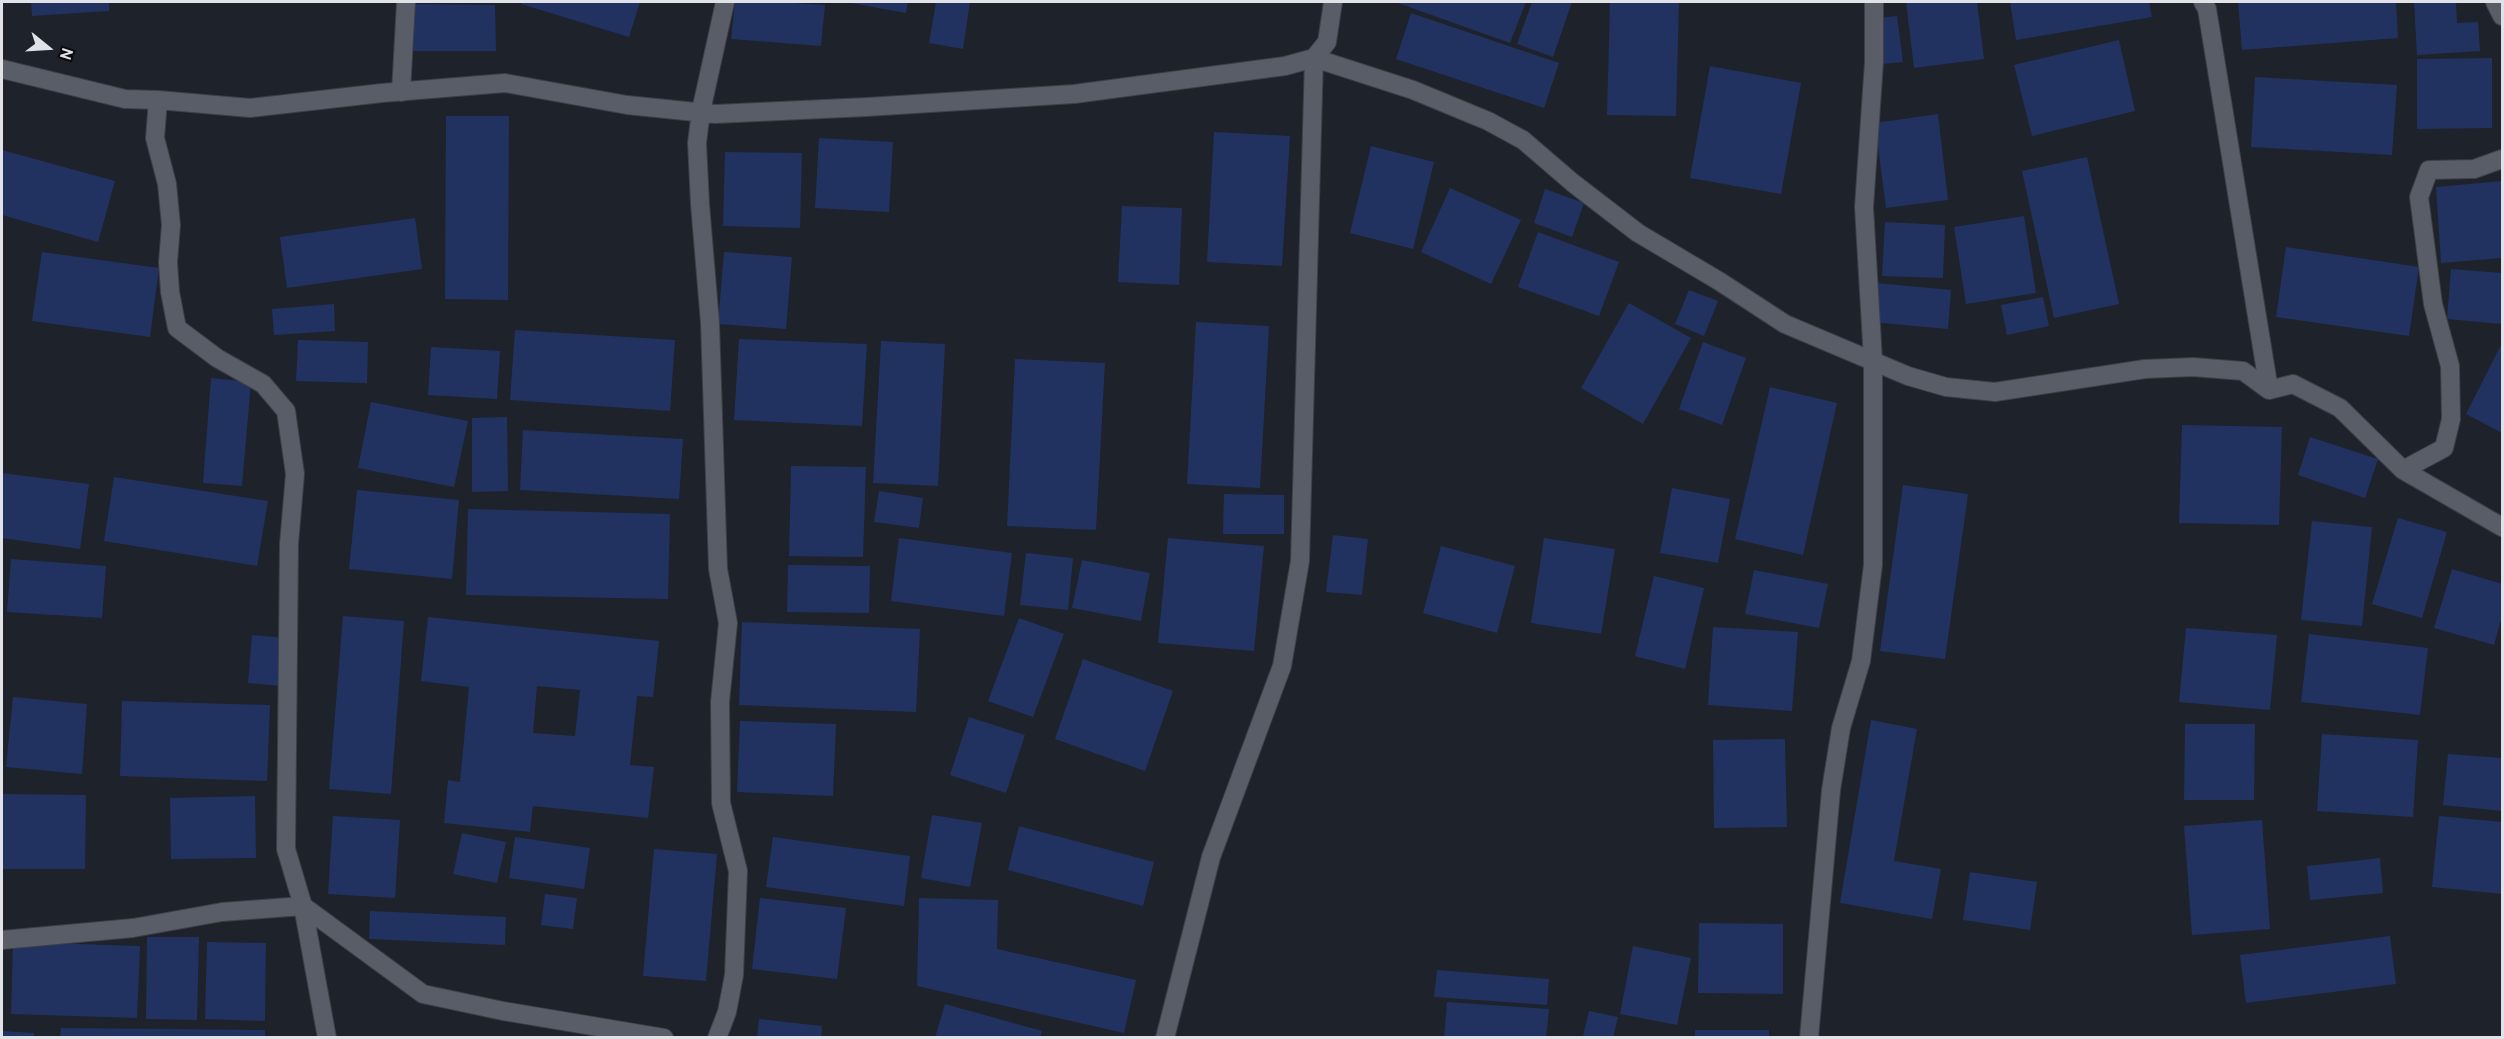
<!DOCTYPE html>
<style>
body{margin:0}
#map{position:relative;width:2504px;height:1039px;overflow:hidden;background:#1e222a;font-family:Overpass,sans-serif}
canvas{display:block}
.frame{position:absolute;inset:0;border:3px solid #e0e2e8;pointer-events:none}
.north{position:absolute;left:18px;top:18px;width:60px;height:60px;-webkit-text-stroke:4px #0a0b0f;paint-order:stroke;rotate:108deg;font-size:16px;font-weight:700;line-height:24px;text-align:center;color:#e0e2e8}
.north::after{content:'';display:block;margin:auto;width:21px;height:27px;background:#e0e2e8;clip-path:polygon(50% 0,100% 100%,50% 72%,0 100%)}
</style>
<div id="map">
<canvas width="2504" height="1039"></canvas>
<div class="frame"></div>
<div class="north">N</div>
</div>
<script>
const ctx = document.querySelector('canvas').getContext('2d');
ctx.lineJoin = 'round';
function fill(path, color) { ctx.fillStyle = color; ctx.fill(path, 'evenodd'); }
function strokePath(path, color, width, dash) { ctx.strokeStyle = color; ctx.lineWidth = width; ctx.lineCap = dash ? 'butt' : 'round'; ctx.setLineDash(dash || []); ctx.stroke(path); }
fill(new Path2D(`
 M31,2H109V11L32,16Z
 M522,2H640L629,37L521,4Z
 M735,2H780L825,5L821,46L731,39Z
 M845,2H908L906,13Z
 M936,2H970L963,49L929,43Z
 M1395,2H1526L1510,43Z
 M1532,2H1572L1553,57L1517,44Z
 M1610,2H1679L1676,116L1607,115Z
 M1906,2H1977L1984,59L1914,68Z
 M2010,2H2149L2152,17L2016,40Z
 M2238,2H2396L2398,38L2242,50Z
 M2414,2H2456L2457,23L2478,22L2480,51L2417,55Z
 M412,4L495,5L496,51H413Z
 M1411,13L1559,63L1544,108L1396,59Z
 M1897,16L1903,62L1883,64L1878,18Z
 M2119,40L2135,111L2032,136L2014,65Z
 M2492,58V128L2417,129V59Z
 M1710,66L1801,83L1781,194L1690,178Z
 M2255,77L2397,85L2392,155L2251,147Z
 M1938,114L1948,200L1886,208L1875,123Z
 M446,116H509L508,300L445,299Z
 M1214,132L1290,136L1282,266L1207,262Z
 M819,138L893,142L889,212L815,208Z
 M1371,146L1434,162L1413,249L1350,233Z
 M2,150L115,181L98,242L2,215Z
 M725,152L802,153L800,228L723,226Z
 M2087,157L2119,304L2054,318L2022,171Z
 M2502,181V258L2441,263L2436,187Z
 M1450,188L1521,220L1491,284L1421,252Z
 M1545,189L1584,203L1572,237L1534,223Z
 M1122,206L1182,208L1179,285L1118,282Z
 M2024,216L2036,293L1966,304L1954,227Z
 M415,218L422,269L287,288L280,237Z
 M1885,222L1945,225L1943,278L1882,276Z
 M1538,232L1619,262L1599,316L1518,287Z
 M2286,247L2419,267L2409,336L2276,317Z
 M42,252L159,268L150,337L32,321Z
 M724,252L792,257L786,329L718,324Z
 M2451,269L2502,273V324L2447,319Z
 M1876,283L1951,290L1948,329L1872,322Z
 M1689,290L1718,301L1704,336L1675,324Z
 M2043,297L2049,326L2007,335L2001,305Z
 M1629,303L1691,338L1643,424L1581,388Z
 M334,304L335,331L274,335L272,309Z
 M1196,322L1269,326L1260,488L1187,484Z
 M515,330L675,340L670,411L510,400Z
 M739,339L867,344L862,426L734,420Z
 M298,340L368,342L367,383L296,381Z
 M881,341L945,344L938,486L873,483Z
 M1703,342L1746,358L1722,425L1679,409Z
 M2502,343V433L2466,414Z
 M431,347L500,351L497,399L428,395Z
 M1015,359L1105,363L1096,530L1007,526Z
 M211,378L251,382L242,486L203,483Z
 M1770,387L1837,403L1803,555L1735,539Z
 M371,402L468,421L454,487L358,468Z
 M507,417L508,491L472,492V418Z
 M2182,425L2282,427L2279,525L2179,523Z
 M523,430L683,439L679,499L520,490Z
 M2310,437L2378,459L2365,498L2298,475Z
 M791,466L866,467L863,557L789,556Z
 M2,473L89,484L80,549L2,538Z
 M114,477L268,501L257,566L104,541Z
 M1903,485L1968,494L1945,659L1880,651Z
 M1672,488L1730,499L1718,563L1660,553Z
 M357,490L459,500L452,579L349,569Z
 M879,491L923,498L919,528L874,522Z
 M1224,494L1284,495V534H1223Z
 M468,509L670,514L668,599L466,595Z
 M2398,518L2447,532L2422,618L2372,604Z
 M2312,521L2372,527L2362,626L2301,620Z
 M1333,535L1368,539L1362,595L1326,592Z
 M899,538L1012,553L1004,616L891,601Z
 M1168,538L1264,546L1254,651L1158,643Z
 M1544,538L1615,549L1601,634L1531,623Z
 M1441,546L1515,566L1497,633L1423,613Z
 M1026,553L1073,558L1068,610L1020,605Z
 M11,559L106,566L102,618L7,612Z
 M1082,560L1150,573L1141,621L1072,608Z
 M788,565L870,566L869,613L787,612Z
 M2452,569L2502,584V616L2494,645L2434,628Z
 M1754,570L1828,584L1819,628L1745,614Z
 M1654,576L1704,588L1685,669L1635,656Z
 M343,616L404,621L391,794L329,789Z
 M428,617L659,641L653,697L637,696L630,765L654,767L648,818L533,806L530,832L444,823L448,780L460,782L469,687L421,681ZM537,686L580,690L575,736L533,733Z
 M1019,618L1064,634L1033,717L988,701Z
 M742,622L920,629L916,712L739,705Z
 M1713,627L1798,632L1792,711L1708,705Z
 M2186,628L2277,635L2270,710L2179,702Z
 M2309,634L2428,648L2420,715L2301,702Z
 M252,635L285,638L281,686L248,683Z
 M1083,659L1173,691L1145,771L1055,739Z
 M13,697L87,704L82,774L6,767Z
 M122,701L270,705L267,781L120,776Z
 M969,717L1025,735L1006,793L950,775Z
 M1871,720L1917,729L1894,861L1941,869L1932,919L1840,903Z
 M740,721L836,724L833,796L737,792Z
 M2185,724H2255L2254,800H2184Z
 M2322,734L2418,740L2413,817L2317,811Z
 M1785,739L1787,827L1714,828L1713,740Z
 M2448,754L2502,758V811L2443,805Z
 M2,794L86,795L85,869H2Z
 M255,796L256,858L171,859L170,798Z
 M932,815L982,823L970,887L921,878Z
 M333,816L400,820L395,898L328,894Z
 M2439,816L2502,822V894L2432,887Z
 M2262,820L2270,929L2192,935L2184,826Z
 M1019,826L1154,862L1143,906L1008,870Z
 M462,833L506,842L497,883L453,874Z
 M515,837L590,848L584,889L509,878Z
 M773,837L910,856L904,906L766,887Z
 M654,849L717,854L706,981L643,976Z
 M2380,858L2383,893L2310,900L2307,866Z
 M1970,872L2037,882L2030,930L1963,920Z
 M545,894L577,898L573,929L541,925Z
 M760,898L846,908L837,979L752,969Z
 M919,898L998,900L997,949L1136,980L1124,1033L917,986Z
 M370,911L506,917L505,945L369,939Z
 M1699,923L1783,924V994L1698,993Z
 M2390,936L2396,984L2246,1003L2240,955Z
 M147,937H199L197,1020L146,1019Z
 M13,942L140,946L137,1018L11,1014Z
 M207,942L266,943L265,1021L205,1019Z
 M1633,946L1691,958L1677,1025L1620,1014Z
 M1437,970L1549,979L1547,1005L1434,997Z
 M1447,1002L1549,1009L1546,1038H1444Z
 M945,1004L1042,1031L1040,1038H935Z
 M1589,1011L1618,1017L1613,1038L1583,1036Z
 M759,1019L822,1026L821,1038H757Z
 M61,1028L265,1030V1038H60Z
 M1695,1030H1769V1038H1695Z
 M2,1031L34,1033V1038H2Z`), '#213261');
const minor = new Path2D(`
 M2203,2L2207,9L2269,390
 M2495,2L2502,16
 M2,69L125,99L158,100L250,108L382,93L505,83L627,105L715,114L867,107L1074,94L1285,66L1314,58L1413,90L1488,121L1523,140L1573,183L1638,233L1719,281L1785,324L1908,376L1946,387L1995,392L2145,369L2193,367L2243,371L2269,390L2293,384L2340,408L2403,470L2502,527
 M401,92L406,2
 M158,100L155,138L167,184L171,225L168,262L170,292L177,328L217,358L263,384L286,411L295,474L289,544L286,849L303,906L327,1038
 M2403,470L2444,448L2451,419L2450,366L2433,304L2419,197L2429,170L2474,169L2502,159
 M2,940L133,928L222,912L303,906L423,994L503,1011L664,1038
 M717,1038L727,1012L734,975L738,871L721,803L720,702L728,623L718,569L710,323L700,204L697,143L701,111L725,2
 M1165,1038L1211,857L1282,666L1300,561L1314,58L1327,42L1333,2
 M1809,1038L1831,790L1841,728L1861,661L1873,565V360L1864,207L1874,62V2`);
strokePath(minor, '#3c3f46', 20);
strokePath(minor, '#595d67', 18);
</script>
